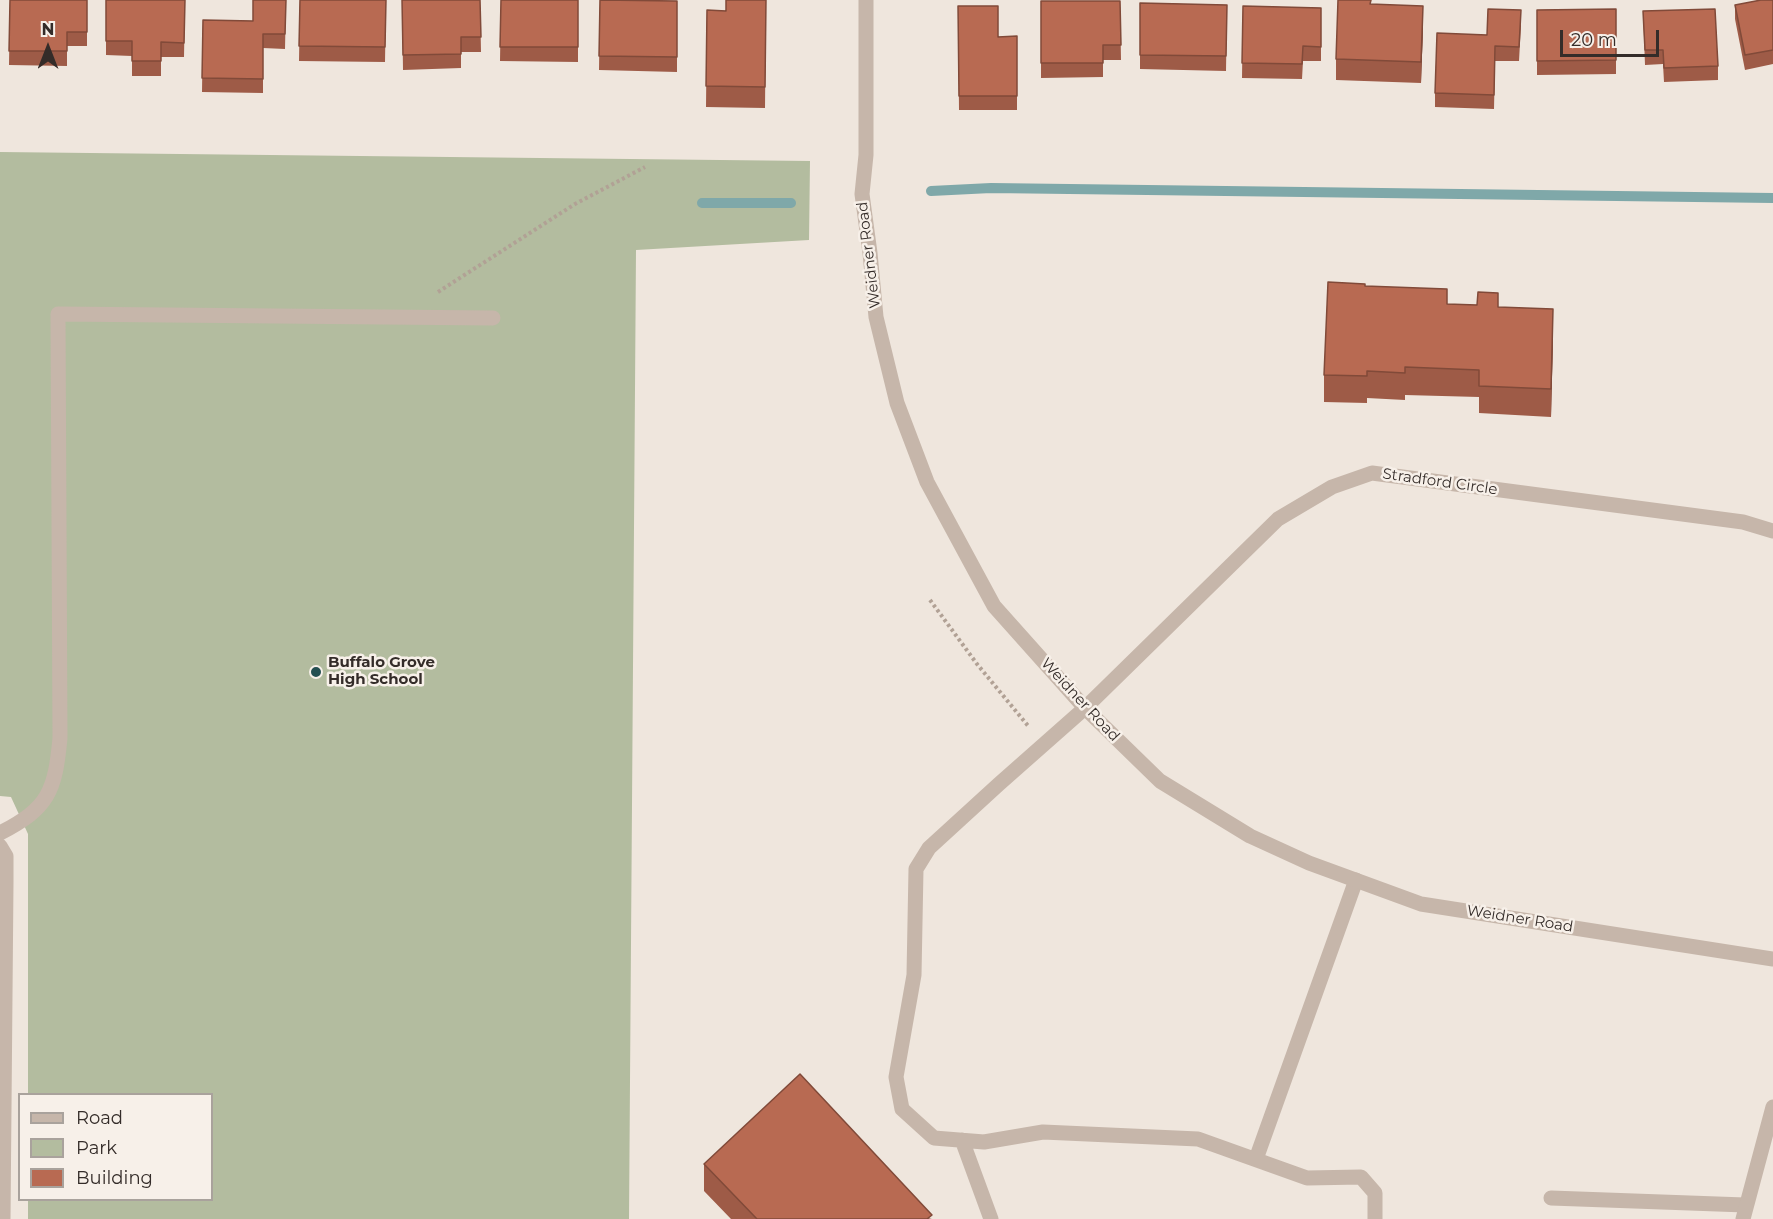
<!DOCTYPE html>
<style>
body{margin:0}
#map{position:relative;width:1773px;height:1219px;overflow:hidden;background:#efe6dd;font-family:Montserrat,sans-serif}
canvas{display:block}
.legend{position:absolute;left:18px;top:1093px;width:195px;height:108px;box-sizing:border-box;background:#f7f0e9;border:2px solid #a9a29c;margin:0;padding:8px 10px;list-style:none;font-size:18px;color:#342c29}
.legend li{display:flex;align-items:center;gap:12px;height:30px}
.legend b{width:30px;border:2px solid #a9a29c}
.north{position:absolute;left:18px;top:18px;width:60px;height:60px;-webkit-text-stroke:4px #f7f0e9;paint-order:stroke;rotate:0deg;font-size:16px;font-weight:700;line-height:24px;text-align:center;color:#342c29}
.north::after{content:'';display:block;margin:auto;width:21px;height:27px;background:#342c29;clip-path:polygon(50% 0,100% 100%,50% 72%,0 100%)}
.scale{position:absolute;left:1560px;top:30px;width:99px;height:27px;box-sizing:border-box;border:3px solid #342c29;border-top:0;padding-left:8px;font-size:18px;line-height:21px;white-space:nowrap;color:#342c29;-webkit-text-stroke:4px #f7f0e9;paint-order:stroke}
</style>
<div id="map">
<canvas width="1773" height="1219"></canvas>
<ul class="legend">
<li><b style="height:8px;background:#c6b6aa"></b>Road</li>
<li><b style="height:16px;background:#b3bc9f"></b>Park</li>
<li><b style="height:16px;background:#b86a52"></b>Building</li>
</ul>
<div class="north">N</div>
<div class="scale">20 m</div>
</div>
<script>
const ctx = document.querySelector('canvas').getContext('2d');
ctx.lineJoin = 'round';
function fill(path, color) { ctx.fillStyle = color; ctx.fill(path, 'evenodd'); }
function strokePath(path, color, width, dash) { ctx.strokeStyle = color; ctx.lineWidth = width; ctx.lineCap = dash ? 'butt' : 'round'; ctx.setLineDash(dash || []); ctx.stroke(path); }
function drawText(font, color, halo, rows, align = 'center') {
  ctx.font = font + ' Montserrat,sans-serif'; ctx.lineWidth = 5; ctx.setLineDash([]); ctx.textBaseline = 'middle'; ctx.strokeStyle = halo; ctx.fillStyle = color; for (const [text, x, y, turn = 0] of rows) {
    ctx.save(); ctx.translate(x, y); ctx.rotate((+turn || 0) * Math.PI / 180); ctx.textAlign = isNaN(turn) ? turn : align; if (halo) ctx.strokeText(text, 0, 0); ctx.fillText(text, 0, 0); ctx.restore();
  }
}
fill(new Path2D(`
 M0,152L810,161L809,240L636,250L629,1219H28V1200H212V1094H28V834L11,797L0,796Z`), '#b3bc9f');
strokePath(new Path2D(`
 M931,191L991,188L1773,198
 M702,203H791`), '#7fa8a9', 10);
strokePath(new Path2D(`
 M438,292L575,204L645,167
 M930,600L977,664L1029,727`), '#b1a195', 4, [3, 3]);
strokePath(new Path2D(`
 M1085,708L999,784L929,848L916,869L914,975L896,1077L902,1109L934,1138L984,1142L1043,1132L1198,1139L1307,1178L1361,1177L1375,1193V1219
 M0,833C49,808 55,791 60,738L58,314L493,318
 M0,846L6,856V882L3,1219
 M962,1140L991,1219
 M1256,1159L1356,880
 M1551,1198L1745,1205`), '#c6b6aa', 15);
strokePath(new Path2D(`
 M866,0V155L862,194L870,253L876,317L897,403L927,482L994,606L1085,708L1160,781L1250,836L1309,863L1421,904L1773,959
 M1085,708L1278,519L1332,487L1372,473L1743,522L1773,531
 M1743,1219L1773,1107`), '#c6b6aa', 15);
fill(new Path2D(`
 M10,0H87V46H67V66L9,65Z
 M106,0H185L184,57H161V76H132V56L106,55Z
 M286,0L285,49L263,48V93L202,92L203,20L253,21Z
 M300,0H386L385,62L299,61Z
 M402,0H480L481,52H461V68L403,70Z
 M501,0H578V62L500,61Z
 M600,0L677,1V72L599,70Z
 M766,0L765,108L706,107L707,10L726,11Z
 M1773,0V64L1745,70L1735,19V5Z
 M1041,1H1120L1121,60H1103V77L1041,78Z
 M1140,3L1227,5L1226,71L1140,69Z
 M1371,4L1423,27L1421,83L1336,80V59Z
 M958,6L998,37L1017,36V110H959Z
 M1243,6L1321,8V61H1303L1302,79L1242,78Z
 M1616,9V74L1537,75V10Z
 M1643,11L1718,66V80L1664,82L1663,64L1645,65Z
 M1521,25L1519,61H1495L1494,109L1435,107V93L1487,35Z
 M1365,286L1447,304L1498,307L1553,337L1551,417L1479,413V397L1405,395V400L1367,398V403L1324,402V375Z
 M704,1164L932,1219H731L704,1191Z`), '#9e5b47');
fill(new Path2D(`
 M1423,6V27L1421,83V62Z
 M1553,309V337L1551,417V389Z`), '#814a39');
const building = new Path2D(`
 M10,0H87V32H67V51H9Z
 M106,0H185L184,43L161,42V61H132V41H106Z
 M253,0H286L285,34H263V79L202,78L203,20L253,21Z
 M300,0H386L385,47L299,46Z
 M402,0H480L481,37H461V54L403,55Z
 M501,0H578V47H500Z
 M600,0L677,1V57L599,56Z
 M726,0H766L765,87L706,86L707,10L726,11Z
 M1338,0H1371L1370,4L1423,6L1421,62L1336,59Z
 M1761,0H1773V50L1745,55L1735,5Z
 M1041,1H1120L1121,45H1103V63H1041Z
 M1140,3L1227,5L1226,56L1140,55Z
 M958,6H998V37L1017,36V96H959Z
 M1243,6L1321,8V47L1303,46L1302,64L1242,63Z
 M1488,9L1521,10L1519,47L1495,46L1494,95L1435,93L1437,33L1487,35Z
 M1616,9V60L1537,61V10Z
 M1715,9L1718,66L1664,68L1663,50H1645L1643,11Z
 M1328,282L1365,284V286L1447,289V304L1477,305L1478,292L1498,293V307L1553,309L1551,389L1479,386V370L1405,367V373L1367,371V376L1324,375Z
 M800,1074L932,1215L927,1219H757L704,1164Z`);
fill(building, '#b86a52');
strokePath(building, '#814a39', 1.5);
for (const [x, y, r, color] of [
 [316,672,6,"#234f51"]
]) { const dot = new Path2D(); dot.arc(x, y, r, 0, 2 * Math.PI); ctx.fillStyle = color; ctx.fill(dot); strokePath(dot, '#f7f0e9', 2); }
drawText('15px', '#342c29', '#f7f0e9', [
 ["Weidner Road",869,255,-97],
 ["Stradford Circle",1440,482,8],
 ["Weidner Road",1080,700,47],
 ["Weidner Road",1520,919,9]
]);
drawText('bold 15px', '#342c29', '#f7f0e9', [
 ["Buffalo Grove",328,663],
 ["High School",328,680]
], 'left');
</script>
